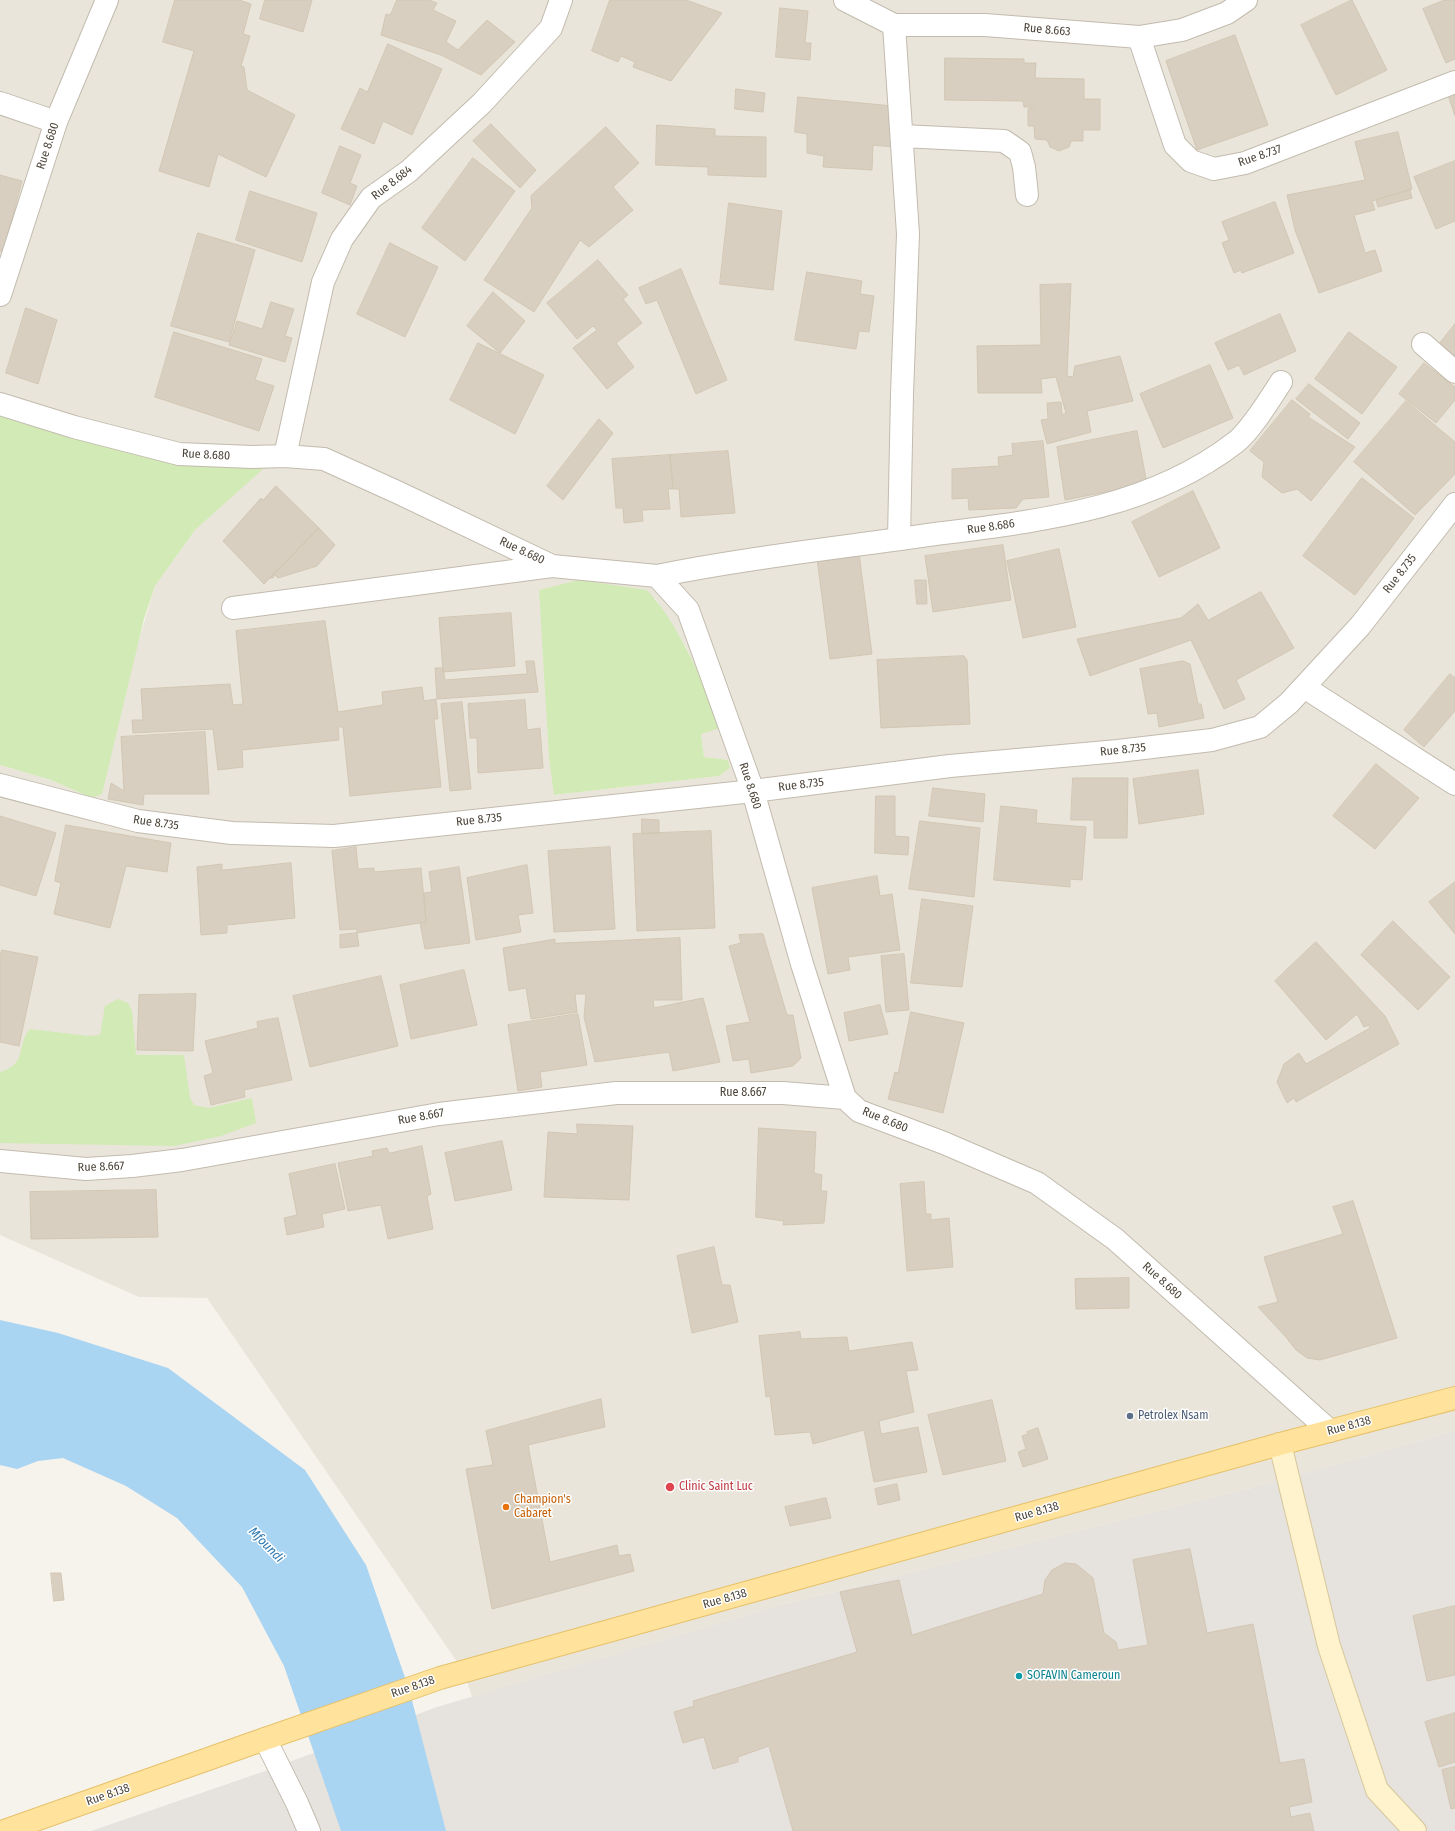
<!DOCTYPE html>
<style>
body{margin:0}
canvas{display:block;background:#f6f3ec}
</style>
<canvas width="1455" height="1831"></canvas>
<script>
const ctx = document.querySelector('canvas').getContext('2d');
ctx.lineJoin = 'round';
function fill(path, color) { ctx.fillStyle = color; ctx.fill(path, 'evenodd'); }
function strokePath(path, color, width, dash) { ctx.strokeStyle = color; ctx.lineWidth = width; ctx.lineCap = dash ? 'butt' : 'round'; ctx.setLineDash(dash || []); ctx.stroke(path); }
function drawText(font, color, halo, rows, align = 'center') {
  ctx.font = font + ' "Fira Sans Condensed",sans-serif'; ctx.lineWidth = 3; ctx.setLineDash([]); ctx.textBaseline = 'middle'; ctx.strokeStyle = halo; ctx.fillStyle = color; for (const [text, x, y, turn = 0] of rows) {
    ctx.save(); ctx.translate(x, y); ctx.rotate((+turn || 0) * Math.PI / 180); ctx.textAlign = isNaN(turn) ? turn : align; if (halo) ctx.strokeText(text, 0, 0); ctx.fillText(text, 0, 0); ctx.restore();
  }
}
fill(new Path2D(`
 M0,0H1455V1431L1252,1488L785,1604L472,1697L464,1672L207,1298L139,1297L0,1235V765L51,780L92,798L155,586L195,530L224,503L192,453L0,394ZM655,598L685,645L719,717L701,734L704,757L728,760L730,768L719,776L554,795Z`), '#eae5da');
fill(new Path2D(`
 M1455,1431V1831H91L265,1771L437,1707L785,1604L1252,1488Z`), '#e6e2dd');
fill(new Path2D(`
 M0,394L192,453L263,446L273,460L195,530L155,586L144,619L102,794L92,798L51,780L0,765Z
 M579,580L647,590C680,626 698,674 719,717L720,728L701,734L704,757L728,760L730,768L719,776L554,795L549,758L539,590Z
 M118,999L128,1003L132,1011L136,1055H184L190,1098L194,1105L209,1108L252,1098L256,1123L221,1136L174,1146L0,1143V1072C29,1063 15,1046 30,1029L89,1036L100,1035L105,1006Z`), '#d2eab5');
fill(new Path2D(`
 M0,1320L58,1333L168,1368L305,1470L366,1565L409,1689L446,1831H341L284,1666L242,1587L177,1518L126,1486L63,1458L38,1461L17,1469L0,1465Z`), '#a9d4f2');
const building = new Path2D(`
 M175,0H239L251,4L243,34L250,36L241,66L244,67L247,90L295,115L266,177L218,154L209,187L159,171L194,51L163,42Z
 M265,0H312L303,32L260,19Z
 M397,0H429L437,3L433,10L456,21L446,42L458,50L487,20L515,42L481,75L441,55L381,35L386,14L390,15Z
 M610,0H686L722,13L671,81L633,67L635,62L621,56L618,62L592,51Z
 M1352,0L1387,70L1336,95L1301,25Z
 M1445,0H1455V59L1446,63L1423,9Z
 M780,8L808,11L805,43H811L810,60L776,57Z
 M1235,35L1268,125L1197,150L1166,61Z
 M388,44L442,69L412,135L383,121L374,144L341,129L360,88L367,92Z
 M945,58L1024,59V63H1036L1035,78L1084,79V99H1100V130H1083V141H1071L1069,147L1059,151L1050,147L1047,140L1035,139L1034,126H1028V109L1033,107H1024L1023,101L945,100Z
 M736,89L765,93L763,112L735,109Z
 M1455,93V116L1448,95Z
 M798,97L893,106V147L873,145L872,170L823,167L824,156L807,153V134L795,132Z
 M491,124L536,170L520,188L473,141Z
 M657,125L715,129V136L766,137V177L708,175V167L656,165Z
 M606,127L639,163L613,187L633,210L589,247L580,240L534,312L484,280L532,208L531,196Z
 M1398,132L1412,189L1372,201L1375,210L1354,215L1365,253L1375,250L1382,271L1319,293L1295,230L1287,195L1365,180L1355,142Z
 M340,146L361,155L350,183L357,186L350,205L322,193Z
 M473,158L515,191L465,261L422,228Z
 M1455,161V221L1436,229L1414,177Z
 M0,175L22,181L3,252L0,251Z
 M1410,190L1412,198L1378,207L1376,200Z
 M250,191L317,213L302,262L236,240Z
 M1275,202L1294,253L1242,273L1241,270L1234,273L1222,243L1229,240L1222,222Z
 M729,203L782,211L773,290L720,284Z
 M198,233L255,250L229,342L171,326Z
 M390,243L438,267L405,337L357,314Z
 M598,260L628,295L623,299L642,323L616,343L634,367L607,389L573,348L597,330L593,326L577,339L547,303Z
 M681,269L727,380L696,394L657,300L646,304L639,288Z
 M807,272L862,281L860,294L874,296L869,332L859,331L856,349L795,340Z
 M1071,284L1067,376L1073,377L1075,366L1120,356L1133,401L1087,411L1091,432L1047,444L1041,420L1048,419L1047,403L1061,402L1062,415L1066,413L1056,377L1041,379L1042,393H978L977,346L1041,345L1040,285Z
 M493,292L525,321L500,353L467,326Z
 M271,302L294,309L285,336L292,338L285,362L229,345L237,321L262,329Z
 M26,308L57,320L38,384L6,373Z
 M1280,314L1296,351L1244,375L1239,365L1228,370L1215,343Z
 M1455,324V362L1437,347Z
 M174,332L262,359L255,380L274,386L259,431L155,397Z
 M1349,332L1397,367L1362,414L1315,379Z
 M478,343L544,375L515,434L450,400Z
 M1424,363L1455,387V400L1436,423L1399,394Z
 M1210,365L1233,418L1163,448L1140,394Z
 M1309,384L1360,423L1348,439L1296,399Z
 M1292,400L1310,414L1308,417L1355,447L1311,501L1297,489L1282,493L1262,477L1264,462L1250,451Z
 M1406,401L1455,442V474L1415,515L1354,462Z
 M599,419L613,433L563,500L547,486Z
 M1137,431L1147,484L1065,500L1057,447Z
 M1043,441L1049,497L1023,499L1016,508L969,510L968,498L952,499V469L999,466L998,457L1013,455L1012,444Z
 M728,451L735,513L681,517L679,489H673L670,455Z
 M670,455L673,489H668L670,509L642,510L643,521L624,523L623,508H616L612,459Z
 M1362,478L1414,518L1355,595L1303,556Z
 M276,486L319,528L264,584L223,541L261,498L263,500Z
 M1193,491L1220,548L1159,577L1132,522Z
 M319,528L335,545L317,566L278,578L275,575L273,578H270Z
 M1003,545L1011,600L933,612L925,556Z
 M1059,549L1076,627L1023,638L1007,561Z
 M859,553L872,654L830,659L817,558Z
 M915,580H926L927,604H917Z
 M1261,592L1294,648L1236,680L1245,699L1224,709L1191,640L1090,676L1077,639L1181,618L1198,604L1208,620Z
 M511,613L515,666L443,672L439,618Z
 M325,621L338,712L383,705L382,692L422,687L424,701L436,699L438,719H434L441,787L350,796L343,727H338L339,740L242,750L243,767L218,770L213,729L133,733L132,720H143L141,689L230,684L233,705L243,704L236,631Z
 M964,656L967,660L970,724L881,728L877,660Z
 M526,661H534L538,692L437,699L435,668H443L445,680L527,674Z
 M1183,661L1190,664L1198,704H1201L1204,718L1159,727L1157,713L1148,714L1140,669Z
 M1450,674L1455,678V711L1424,747L1404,730Z
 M525,700L527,730L540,728L543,768L478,773L477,738H470L468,704Z
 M462,702L471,789L450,791L441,704Z
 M205,732L209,794H144L143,805L108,799L111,783L124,791L121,737Z
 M1376,764L1419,798L1375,849L1333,816Z
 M1198,770L1204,814L1139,824L1133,779Z
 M1073,778H1128L1127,838H1094V820H1071Z
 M933,788L985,794L983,822L929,816Z
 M876,796H895V836L909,837L908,855L875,853Z
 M1001,806L1037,810L1036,823L1086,827L1082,880L1070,879V887L994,880Z
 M0,816L56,833L36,896L0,885Z
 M642,819L659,820V833L642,834Z
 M920,821L980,828L974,897L909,889Z
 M66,825L171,843L167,872L126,866L110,928L54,914L61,883L55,881Z
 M711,831L715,928L637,931L633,834Z
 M356,847L358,869L374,868V872L421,868L426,922L357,933V929L340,930L332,851Z
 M610,847L615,929L554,932L548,851Z
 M291,863L295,918L227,925V933L201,935L197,867L222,864V870Z
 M527,865L533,913L518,915L521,932L476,940L467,878Z
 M459,867L470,943L425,949L420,923L426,922L424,893L432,892L429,872Z
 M877,876L880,896L892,894L900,950L848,957L850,970L828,974L812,888Z
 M1455,882V934L1429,902Z
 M922,899L973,906L962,987L911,983Z
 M1393,921L1450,977L1418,1010L1361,955Z
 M357,933L359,946L340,948V935Z
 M763,934L787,1015H793L801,1058L793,1066L751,1073L749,1059L733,1061L726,1026L750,1022L729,946L741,943L739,935Z
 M680,938L682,1000H653L654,1008L703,998L720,1062L673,1071L669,1052L595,1062L584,1017L586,994H575L577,1012L531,1019L526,988L509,991L503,948L555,939V943Z
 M1316,942L1385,1016L1399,1044L1296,1102L1294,1098L1287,1103L1277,1082L1284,1064L1299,1053L1306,1064L1370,1028L1369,1025L1364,1027L1357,1014L1326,1040L1275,981Z
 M2,950L38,957L19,1046L0,1042V957Z
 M904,954L909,1010L886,1012L881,956Z
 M464,970L477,1025L411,1039L400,985Z
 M381,976L398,1046L310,1067L293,996Z
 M196,994L193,1051L137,1050L139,995Z
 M880,1005L888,1034L849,1041L844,1013Z
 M911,1012L964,1023L943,1113L888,1099L895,1072L898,1073Z
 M578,1014L587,1065L540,1072L542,1087L518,1091L508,1025Z
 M278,1018L292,1080L244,1090L245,1097L211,1105L204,1076L213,1073L205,1041L258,1028L257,1022Z
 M577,1124L633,1126L629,1200L544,1197L548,1132L577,1134Z
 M759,1128L816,1132L814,1173L822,1175L821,1191H827L824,1223L783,1225L784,1221L756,1217Z
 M502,1141L512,1190L455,1201L445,1153Z
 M422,1146L431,1194L427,1196L433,1229L388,1239L381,1205L348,1211L338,1163L373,1156L372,1151L387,1148L389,1153Z
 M335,1164L345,1209L322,1214L324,1227L287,1235L284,1218L297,1215L289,1174Z
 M924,1182L926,1214H931V1220L949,1218L953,1267L907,1271L900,1184Z
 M156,1190L158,1237L31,1239L30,1192Z
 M1353,1201L1397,1338L1320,1360L1307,1358L1296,1350L1285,1336L1258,1307L1278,1302L1264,1257L1343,1234L1333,1207Z
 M714,1247L722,1285H730L738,1322L692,1333L677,1256Z
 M1129,1278V1308L1076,1309L1075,1279Z
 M800,1332L801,1339L847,1337L849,1351L912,1342L918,1370L906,1371L914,1412L879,1421L881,1434L918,1427L927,1472L874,1482L864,1430L813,1444L810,1432L775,1435L770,1396L766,1397L759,1336Z
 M601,1399L605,1427L528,1445L550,1562L617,1545L619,1556L630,1554L634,1571L492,1609L466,1469L493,1465L486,1431Z
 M992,1400L1006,1461L943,1475L928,1415Z
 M1038,1428L1048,1459L1023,1467L1018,1452L1026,1449L1022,1436L1028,1434L1027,1432Z
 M897,1484L900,1500L878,1505L875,1489Z
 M826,1498L831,1518L790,1526L785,1507Z
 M1190,1549L1207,1633L1253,1624L1280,1763L1304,1759L1312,1802L1289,1807L1291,1817L1310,1813L1314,1831H793L769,1746L738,1757V1762L713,1769L704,1737L683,1743L674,1712L694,1706L693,1701L857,1652L840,1592L899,1580L912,1635L1043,1594L1045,1580L1052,1570L1065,1563L1076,1564L1093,1578L1104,1633L1116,1642L1118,1650L1148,1645L1133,1560Z
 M51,1573H61L64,1600L54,1601Z
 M1455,1606V1675L1427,1681L1413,1616Z
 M1455,1713V1762L1439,1767L1425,1722Z
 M1455,1767V1808L1451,1809L1442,1770Z`);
fill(building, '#d8cfc1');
strokePath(building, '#d3c7b4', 1);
const minor = new Path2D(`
 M845,0L894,25H985L1139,37L1182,30L1227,13L1246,0
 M894,25L908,234L902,394L899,539
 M1139,37L1175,145L1191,161L1214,169L1245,163L1455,82
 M0,103L56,122
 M902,136L1004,141L1020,152L1024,167L1027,195
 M0,295L56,122L107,0
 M1423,344L1455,372
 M0,404L74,427L179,454L252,457L285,456L324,459L397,492L552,566L657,576L688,610L753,791L802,964L845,1098L859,1111L944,1143L1037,1183L1115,1239L1330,1431
 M285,456L323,282L342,239L371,198L409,171L482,103L551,28L561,0
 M657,576C746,558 838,548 928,535C1036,521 1147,511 1236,442C1251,430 1270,399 1281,382
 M233,608L552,566
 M1304,687L1455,784
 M0,785L138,821L232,833L334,836L753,791L950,766L1118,751L1212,740L1260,727L1289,703L1360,626L1455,504
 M0,1161L86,1169L132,1166L182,1160L439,1114L616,1093H783L845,1098
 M265,1739L297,1803L309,1831`);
const secondary = new Path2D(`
 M1280,1444L1329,1646L1377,1790L1415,1831`);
const primary = new Path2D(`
 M4,1831C150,1780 294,1728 440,1678L1280,1444L1455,1398`);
strokePath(minor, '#c2bbae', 24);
strokePath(secondary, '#d6c79b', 24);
strokePath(primary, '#e6c16a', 24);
strokePath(minor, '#fff', 22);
strokePath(secondary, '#fff3cd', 22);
strokePath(primary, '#ffe39c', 22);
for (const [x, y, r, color] of [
 [1130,1416,4,"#5c6f8a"],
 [670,1487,5,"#e0444e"],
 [506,1507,4,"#e8710a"],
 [1019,1676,4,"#0f9aa8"]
]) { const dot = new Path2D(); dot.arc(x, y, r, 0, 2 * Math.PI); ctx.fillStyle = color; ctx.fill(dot); strokePath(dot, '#fff', 1.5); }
drawText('12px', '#4b4439', '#fff', [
 ["Rue 8.663",1047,30,5],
 ["Rue 8.680",48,146,-72],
 ["Rue 8.737",1260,156,-19],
 ["Rue 8.684",392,183,-38],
 ["Rue 8.680",206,455,3],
 ["Rue 8.686",991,527,-8],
 ["Rue 8.680",522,551,25],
 ["Rue 8.735",1400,574,-52],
 ["Rue 8.735",1123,750,-6],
 ["Rue 8.735",801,785,-7],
 ["Rue 8.680",750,786,72],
 ["Rue 8.735",479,820,-6],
 ["Rue 8.735",156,823,8],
 ["Rue 8.667",743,1093],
 ["Rue 8.667",421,1117,-10],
 ["Rue 8.680",885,1120,22],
 ["Rue 8.667",101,1167,-2],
 ["Rue 8.680",1162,1281,42],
 ["Rue 8.138",1349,1426,-15],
 ["Rue 8.138",1037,1512,-16],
 ["Rue 8.138",725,1599,-16],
 ["Rue 8.138",413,1687,-19],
 ["Rue 8.138",108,1795,-19]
]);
drawText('12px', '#4e5e75', '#fff', [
 ["Petrolex Nsam",1138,1416]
], 'left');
drawText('12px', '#be3a42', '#fff', [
 ["Clinic Saint Luc",679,1487]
], 'left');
drawText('12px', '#c56008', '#fff', [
 ["Champion's",514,1500],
 ["Cabaret",514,1514]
], 'left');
drawText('12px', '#0d838f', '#fff', [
 ["SOFAVIN Cameroun",1027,1676]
], 'left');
drawText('italic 13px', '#2e7ab2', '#fff', [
 ["Mfoundi",266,1545,46]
]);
</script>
